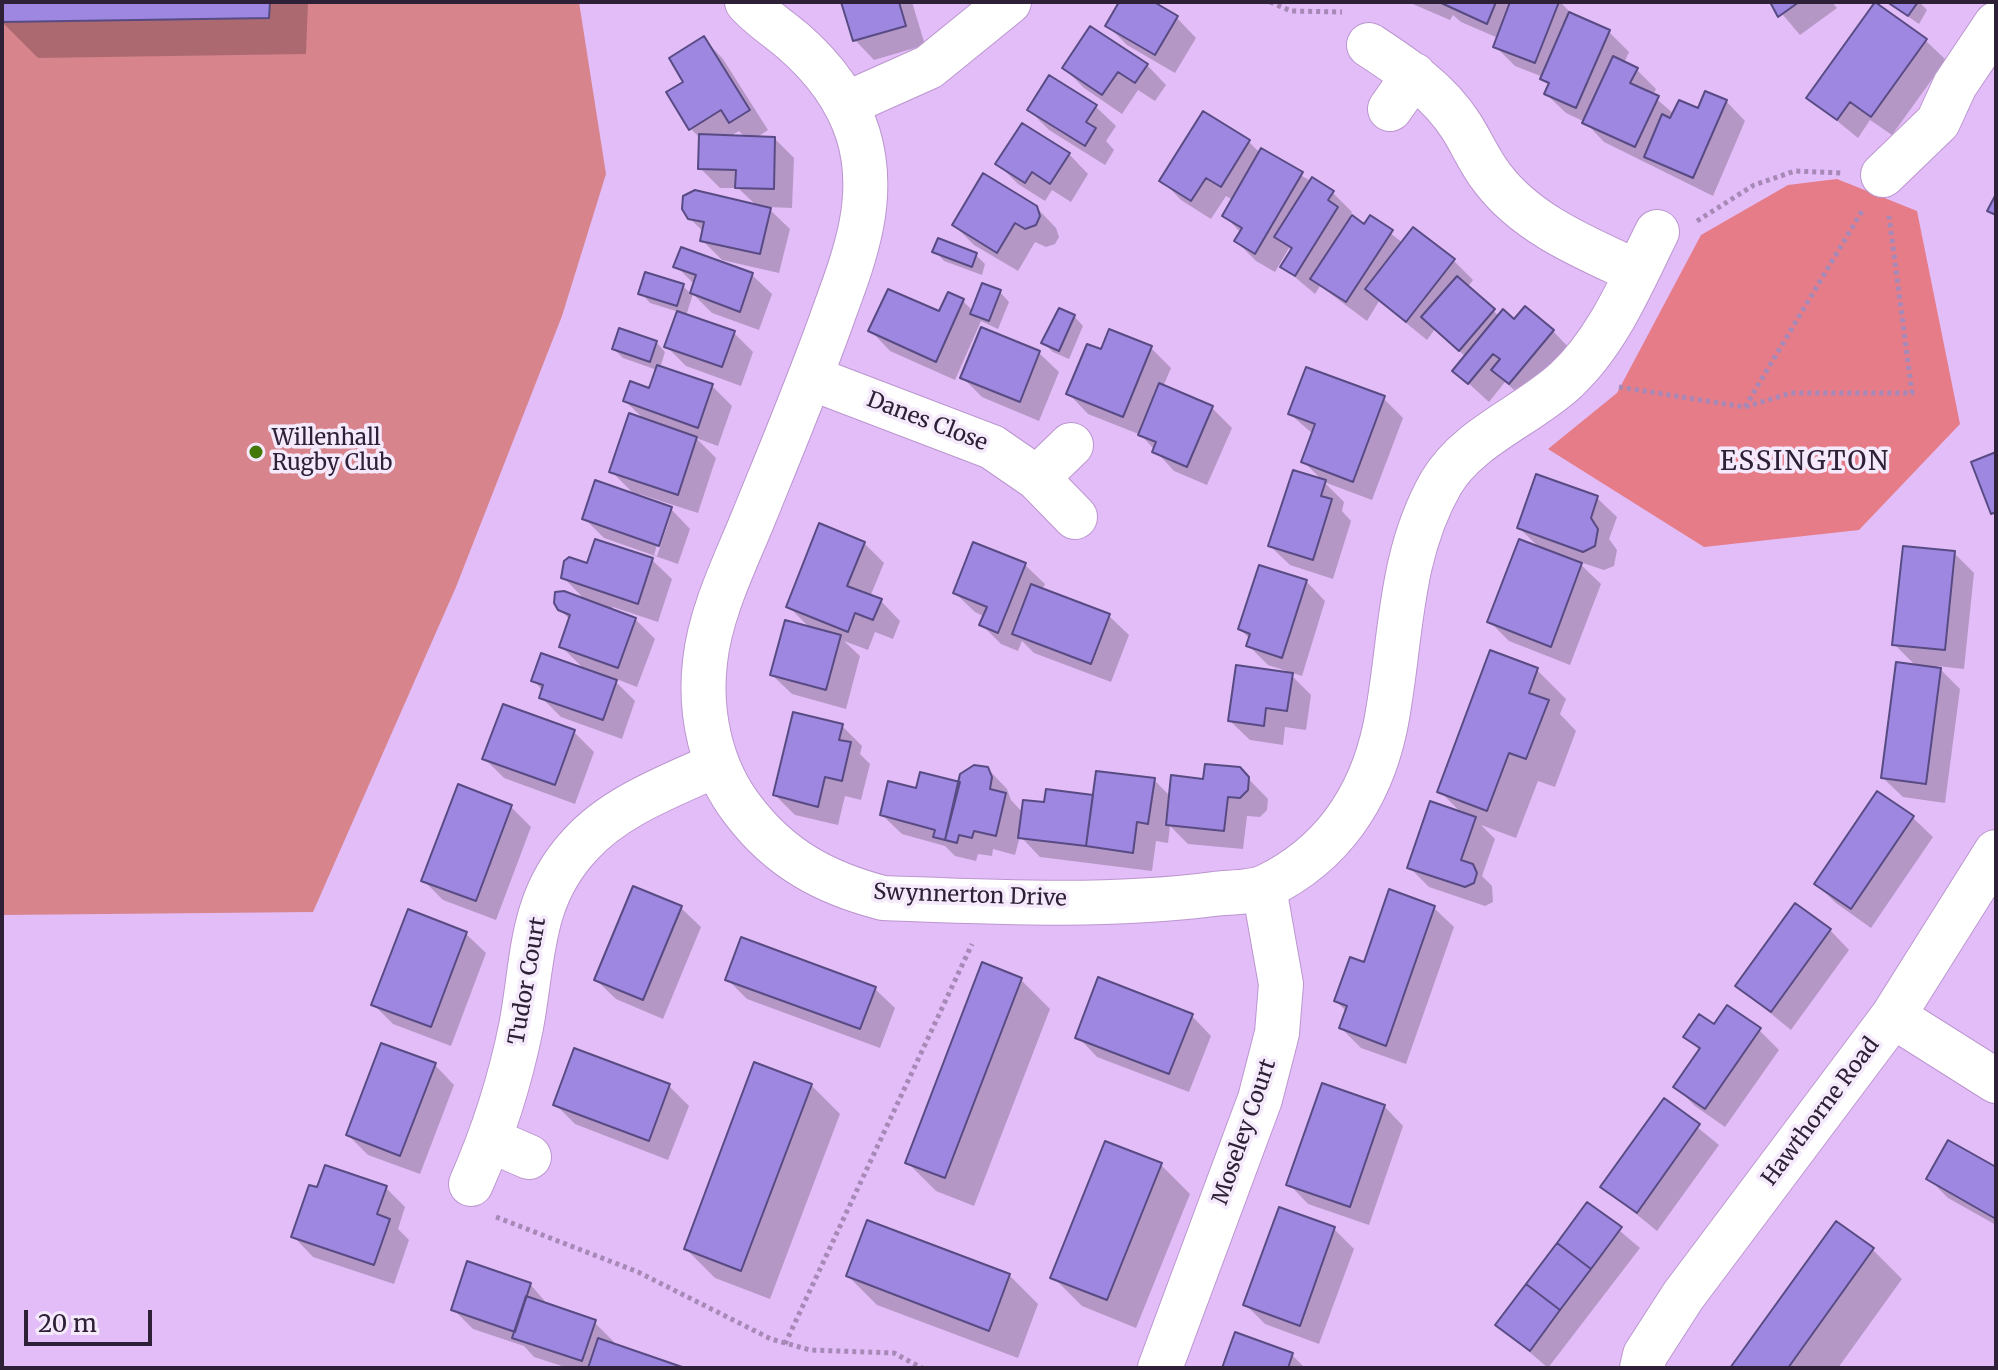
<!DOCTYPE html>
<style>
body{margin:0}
#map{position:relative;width:1998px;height:1370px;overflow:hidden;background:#e3bdf8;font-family:Merriweather,serif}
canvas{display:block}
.frame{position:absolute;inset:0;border:4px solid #2e2036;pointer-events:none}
.scale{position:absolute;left:24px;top:1310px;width:128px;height:36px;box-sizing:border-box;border:4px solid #2e2036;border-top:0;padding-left:10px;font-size:24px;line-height:28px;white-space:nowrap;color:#2e2036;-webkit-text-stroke:6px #f5e9fc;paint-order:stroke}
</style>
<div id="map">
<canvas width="1998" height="1370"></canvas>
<div class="frame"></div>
<div class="scale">20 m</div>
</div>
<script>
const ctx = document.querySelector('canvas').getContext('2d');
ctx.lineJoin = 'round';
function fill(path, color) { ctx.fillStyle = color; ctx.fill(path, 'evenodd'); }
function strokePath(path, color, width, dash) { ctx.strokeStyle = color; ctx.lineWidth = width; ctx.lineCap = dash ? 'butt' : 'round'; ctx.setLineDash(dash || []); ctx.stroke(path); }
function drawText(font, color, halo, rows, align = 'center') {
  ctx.font = font + ' Merriweather,serif'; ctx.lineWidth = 7; ctx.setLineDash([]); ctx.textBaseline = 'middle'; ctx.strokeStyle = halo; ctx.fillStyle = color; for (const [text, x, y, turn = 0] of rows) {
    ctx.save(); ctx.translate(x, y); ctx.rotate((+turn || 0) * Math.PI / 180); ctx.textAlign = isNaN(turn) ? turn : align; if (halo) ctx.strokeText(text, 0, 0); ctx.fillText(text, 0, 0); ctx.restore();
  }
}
fill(new Path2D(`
 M2,2H579L606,174L562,316L456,587L313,912L2,915Z`), '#d8848d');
fill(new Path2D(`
 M1837,179L1917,211L1960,424L1859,530L1704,547L1548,449L1617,393L1701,235L1788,185Z`), '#e57c88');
fill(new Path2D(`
 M2,2H308L306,54L38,58L2,22Z
 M843,2H912L925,45L874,60L855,40Z
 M1122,2H1150L1177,18L1196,38L1175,73L1127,45L1108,26Z
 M1408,2H1560L1576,18L1609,32L1629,52L1624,63L1636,69L1656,89L1653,96L1674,114L1726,101L1745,121L1713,196L1604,142L1585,122L1566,113L1546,94L1550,86L1543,77L1515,66L1495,46L1498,38L1461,22L1453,15L1450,20Z
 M1772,2H1832L1837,8L1800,35Z
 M1887,2H1919L1927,10L1919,24Z
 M1875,5L1926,41L1946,60L1892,135L1870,120L1858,138L1809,98Z
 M704,39L723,59L768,130L756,138L775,139L794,158L792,208L767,207L790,229L779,273L722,260L702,240L704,232L689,218L757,206L738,188H720L700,168L701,139L691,129L686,83ZM739,131L746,138L729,137Z
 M1147,65L1166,85L1155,101L1138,90L1122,114L1084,88L1064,68Z
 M1096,107L1116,126L1106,141L1114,150L1105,165L1049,130L1029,110Z
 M1204,114L1249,142L1260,153L1333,193L1352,212L1350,216L1365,226L1371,218L1403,243L1453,260L1473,280L1467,288L1499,316L1553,331L1572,351L1529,403L1505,382L1489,402L1455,371L1466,357L1435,329L1427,340L1379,301L1367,321L1320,286L1315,294L1283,267L1292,252L1289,248L1275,272L1256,261L1236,241L1241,233L1224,215L1233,200L1226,196L1211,219L1181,200L1162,180Z
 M1069,154L1088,174L1071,202L1052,190L1045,201L1018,184L998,164Z
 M1036,207L1056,228L1059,237L1055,244L1046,247L1035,242L1018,271L974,245L954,225Z
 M935,251L976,255L985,264L982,275L944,261Z
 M676,266L752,275L772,294L759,330L712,313L693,294L686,316L734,333L753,352L741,386L686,366L667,347L679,312L650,303L641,293L683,286L692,295L695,285Z
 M1000,292L1009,302L998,329L981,321L955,380L890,351L871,331L940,314L962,300L973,311Z
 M1074,316L1083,326L1069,359L1053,352L1043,343Z
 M656,342L665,352L660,368L712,386L732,406L718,446L696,438L716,458L698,513L639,494L638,497L671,509L690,529L678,564L604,538L584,518L637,497L611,471L646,421L625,401L650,390L657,370L623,358L614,349ZM666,517H670L657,556L654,555Z
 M1151,348L1171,368L1163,387L1212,408L1232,428L1207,485L1174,471L1141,435L1088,414L1069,394L1102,352Z
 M1039,353L1059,372L1039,421L982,397L963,378Z
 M1383,398L1403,418L1372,500L1324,482L1344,502L1342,511L1351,521L1333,579L1290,565L1270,546L1323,481L1303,461L1313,434L1290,414Z
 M1597,498L1617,517L1609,539L1617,550L1614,566L1604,570L1577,561L1601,584L1570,665L1509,641L1490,622L1542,550L1519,528Z
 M864,543L884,563L870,597L881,601L900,621L893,639L875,632L868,650L844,641L860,656L846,709L792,694L772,675L811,629L788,606Z
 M1954,553L1974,573L1964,669L1937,666L1960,689L1945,803L1903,797L1883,778L1917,667L1894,644Z
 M652,560L672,579L658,622L613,607L611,610L635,619L655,639L637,687L611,677L635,701L622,739L561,717L541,697L543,691L533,680L586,671L561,646L570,620L560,609L587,602L563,577L589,565Z
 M1025,565L1045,584L1042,590L1109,616L1129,635L1111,682L1034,653L1022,641L1018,651L1001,644L982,625L985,617L975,612L955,593Z
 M1306,581L1325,601L1302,676L1268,665L1248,645L1250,639L1240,629Z
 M1537,670L1566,699L1560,714L1576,731L1555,787L1538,781L1516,838L1481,825L1495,839L1482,876L1492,886L1493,902L1485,906L1429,887L1409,867L1463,815L1440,791Z
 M1290,674L1311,695L1306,730L1285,727L1283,745L1250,740L1230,721Z
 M504,707L574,732L594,752L575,804L504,778L485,759Z
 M842,726L862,746L860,754L870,764L861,800L845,796L838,825L795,815L775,795Z
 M987,768L1007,789L1011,800L1023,813L1046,804L1095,797L1154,780L1171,797L1239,769L1268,799L1267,810L1260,817L1247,816L1243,849L1188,844L1170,826L1168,843L1156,841L1152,871L1040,857L1020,836L1015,855L993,849L992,856L978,854L976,861L955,856L945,846L902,834L882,815L918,791L961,785Z
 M1878,794L1913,818L1933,837L1871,928L1836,903L1816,884Z
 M511,807L531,827L496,920L443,900L423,880Z
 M681,908L701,927L663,1019L616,999L596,980Z
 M1434,908L1454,927L1406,1064L1361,1048L1341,1028L1347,1012L1336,1001L1365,964Z
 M1830,930L1849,950L1791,1030L1737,986Z
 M466,934L486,953L451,1046L393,1024L373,1004Z
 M727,979L875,989L895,1008L880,1048L747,999Z
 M1021,980L1050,1009L974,1206L936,1191L907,1162Z
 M1192,1016L1211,1036L1189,1092L1097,1057L1078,1037Z
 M1759,1030L1779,1050L1725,1127L1695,1106L1676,1087L1700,1051L1685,1036Z
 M435,1065L454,1085L420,1174L368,1155L348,1135Z
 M811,1085L840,1114L770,1299L715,1278L686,1249Z
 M669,1086L689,1106L668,1160L575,1124L555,1104Z
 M1665,1101L1719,1145L1657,1231L1603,1187Z
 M1384,1106L1403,1126L1369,1225L1308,1204L1289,1184Z
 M1161,1165L1190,1194L1136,1328L1082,1306L1053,1277Z
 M1996,1170V1225L1948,1198L1928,1178Z
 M386,1188L405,1207L398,1229L409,1240L394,1284L313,1257L294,1237Z
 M1588,1204L1640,1248L1548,1368L1498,1325Z
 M1836,1223L1873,1250L1902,1279L1838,1368H1732Z
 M1334,1229L1354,1249L1319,1344L1265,1324L1246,1305Z
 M1009,1275L1038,1304L1018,1358L877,1305L848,1276Z
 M530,1284L549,1306L594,1322L614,1342L613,1345L678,1368H568L534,1357L524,1346L473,1329L453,1309Z
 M1292,1355L1305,1368H1224Z`), '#0003');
const building = new Path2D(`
 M2,2H270L269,18L2,22Z
 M841,2H899L906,26L853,41Z
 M1119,2H1154L1178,16L1155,55L1105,26Z
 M1439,2H1496L1487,24Z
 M1510,2H1559L1535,63L1493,47Z
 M1770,2H1799L1778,17Z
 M1875,2L1927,39L1871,117L1850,102L1837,120L1806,98Z
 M1887,2H1918L1908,16Z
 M1569,12L1610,30L1576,108L1544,94L1549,83L1540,79Z
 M1090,26L1148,64L1135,83L1118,72L1102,95L1062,68Z
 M704,36L750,110L729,123L721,110L689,130L666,92L683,82L669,58Z
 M1613,56L1638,68L1630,83L1659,96L1635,147L1582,123Z
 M1049,75L1097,105L1086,122L1096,128L1085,146L1027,110Z
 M1705,91L1727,100L1693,178L1644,157L1662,114L1670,118L1679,100L1698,108Z
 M1203,111L1250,140L1221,187L1206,178L1191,201L1159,181Z
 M1022,123L1070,153L1050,184L1032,172L1025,183L995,164Z
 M699,134L775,137L774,189L735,188L736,170L698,169Z
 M1261,148L1303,172L1255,254L1234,241L1242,228L1222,216Z
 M983,173L1037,206L1040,216L1036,225L1025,229L1015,223L997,253L952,225Z
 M1312,177L1334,191L1328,200L1338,207L1295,276L1280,267L1292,248L1274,237Z
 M695,190L771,208L760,254L700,241L704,222L688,219L682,209L683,196Z
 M1996,194V215L1987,211Z
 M1352,215L1364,224L1370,215L1393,230L1346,302L1310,279Z
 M1413,227L1455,259L1406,322L1365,289Z
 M938,238L977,253L972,267L932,252Z
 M681,247L753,273L740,312L690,293L696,275L673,267Z
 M645,272L684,284L677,306L638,294Z
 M1457,276L1495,309L1459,351L1421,317Z
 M982,283L1001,290L989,321L970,314Z
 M888,289L939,311L948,292L964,299L936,362L868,331Z
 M1525,306L1554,330L1509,384L1491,370L1500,359L1493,354L1468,384L1452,371L1503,309L1514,319Z
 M1059,308L1075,315L1059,351L1041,343Z
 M677,311L735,331L722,367L664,347Z
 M981,327L1040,351L1020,402L960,378Z
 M619,328L657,341L650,362L612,349Z
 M1109,329L1152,346L1123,417L1066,394L1087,344L1101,349Z
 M657,365L713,384L698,428L623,401L630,381L649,388Z
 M1306,367L1385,396L1353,482L1301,462L1315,424L1288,414Z
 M1159,383L1213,406L1187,467L1152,452L1156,442L1138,435Z
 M629,413L697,437L678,495L609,472Z
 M1996,452V512L1991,514L1971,462Z
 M1293,470L1326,480L1321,496L1332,499L1313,560L1268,546Z
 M1536,474L1598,496L1591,518L1598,529L1595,546L1583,552L1517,528Z
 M595,480L672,507L659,546L582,519Z
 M819,523L865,542L847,586L882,599L873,620L855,613L848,632L786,607Z
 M595,539L653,558L638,604L561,578L564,561L569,557L587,563Z
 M1519,539L1582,563L1551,647L1487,622Z
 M973,542L1026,563L998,633L979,625L987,607L953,593Z
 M1903,546L1955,551L1945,650L1892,645Z
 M1259,565L1307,580L1282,658L1246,646L1250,634L1238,629Z
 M1031,584L1110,614L1091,664L1012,634Z
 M564,591L636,618L618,668L559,647L570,615L558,610L554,603L555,592Z
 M785,620L841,635L826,690L770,675Z
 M1490,650L1538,668L1529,693L1549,700L1526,759L1509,753L1487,811L1437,792Z
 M541,653L617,680L603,720L539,698L543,685L531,681Z
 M1896,662L1941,668L1926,784L1881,778Z
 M1236,665L1293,673L1287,711L1266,708L1264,726L1228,721Z
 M503,704L575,730L555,785L482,759Z
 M793,712L843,724L839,740L851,742L842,781L825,777L818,807L773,795Z
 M1205,764L1240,767L1249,777L1248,790L1240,798L1228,797L1224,831L1166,825L1171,775L1203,779Z
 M974,765L988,767L992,777L990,789L1006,793L996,836L974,831L972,838L959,835L957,843L945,840L960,774Z
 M1096,771L1155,778L1148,824L1137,822L1133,853L1086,846Z
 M920,772L960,782L945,840L933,837L935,830L880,815L888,781L916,788Z
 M458,784L512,805L476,901L421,881Z
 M1046,789L1093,795L1086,846L1018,838L1023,800L1044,802Z
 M1877,791L1914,816L1851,909L1814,884Z
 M1430,801L1476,817L1461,860L1473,864L1477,873L1474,883L1465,887L1407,868Z
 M633,886L682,906L643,1000L594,980Z
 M1389,889L1435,906L1386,1046L1339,1028L1347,1006L1334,1001L1350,957L1364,962Z
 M1795,903L1831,929L1771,1012L1735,986Z
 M408,909L467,932L431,1027L371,1005Z
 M741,937L876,987L860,1029L725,980Z
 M982,962L1022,978L945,1178L905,1163Z
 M1098,977L1193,1014L1169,1074L1075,1038Z
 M1727,1005L1761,1028L1705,1109L1673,1087L1700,1048L1683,1037L1699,1014L1714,1024Z
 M381,1043L436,1063L400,1156L346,1135Z
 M574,1048L670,1084L649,1141L553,1105Z
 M754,1062L812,1084L741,1271L684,1249Z
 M1322,1083L1385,1105L1350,1207L1286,1185Z
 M1664,1098L1700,1124L1637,1213L1600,1187Z
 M1948,1140L1996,1167V1219L1926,1179Z
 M1105,1141L1162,1163L1107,1300L1050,1278Z
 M325,1165L387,1186L377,1214L390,1219L374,1265L291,1237L309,1185L317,1187Z
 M1587,1202L1622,1227L1591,1269L1557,1243Z
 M1279,1207L1335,1227L1300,1326L1243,1305Z
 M867,1220L1010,1274L989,1331L846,1276Z
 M1836,1221L1874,1248L1788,1368H1730Z
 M1557,1243L1591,1269L1560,1310L1526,1284Z
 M467,1261L531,1283L515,1332L451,1310Z
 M1526,1284L1560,1310L1530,1351L1495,1325Z
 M526,1296L596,1320L582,1361L512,1338Z
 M1235,1332L1293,1353L1288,1368H1222Z
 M598,1338L685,1368H588Z`);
fill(building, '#9d87e1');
strokePath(building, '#584b83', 2);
const minor = new Path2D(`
 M747,2C760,17 778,28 793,41C823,67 846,96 858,134C877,196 856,253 835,310C810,381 781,450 753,519C735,563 710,613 705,662C699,713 711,769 743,810C780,859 825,883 883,898C992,902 1106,908 1214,894C1230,892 1253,893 1267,886C1332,854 1370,798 1385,728C1402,644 1397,560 1441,483C1468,437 1527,416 1566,380C1608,341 1632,282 1657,232
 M1369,45C1404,68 1438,90 1461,126C1472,143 1480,163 1493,179C1528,225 1586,248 1637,272
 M846,104L929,67L1009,2
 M1390,109L1414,75
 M1883,175L1938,122L1955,85L1996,24
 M811,378L992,447L1037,478L1075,517
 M1037,478L1071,445
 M1893,1016L1996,1081
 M490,1140L529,1157
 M471,1184C493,1134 510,1081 521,1027C534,959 529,900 580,845C615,806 670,786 716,765
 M1160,1368L1260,1099L1277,1033L1281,984L1264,888
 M1642,1368L1645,1355L1683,1296L1893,1016L1996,852`);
strokePath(minor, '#bb96cf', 46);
strokePath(new Path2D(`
 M1270,2L1291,11L1342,12
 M1697,221L1754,185L1795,171L1842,173
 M1619,387L1745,407L1791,393H1912L1889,216
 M1745,407L1862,211
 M496,1217L638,1272L771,1339L810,1350L894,1353L922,1368
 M785,1344L972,944`), '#a789b8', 5, [4, 4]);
strokePath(minor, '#fff', 44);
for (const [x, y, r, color] of [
 [256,452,8,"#437807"]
]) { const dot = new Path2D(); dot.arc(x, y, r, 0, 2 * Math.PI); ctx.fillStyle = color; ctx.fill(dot); strokePath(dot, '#f5e9fc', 3); }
drawText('22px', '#2e2036', '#f5e9fc', [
 ["Danes Close",927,422,21],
 ["Swynnerton Drive",970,896,2],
 ["Tudor Court",528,981,-80],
 ["Hawthorne Road",1821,1112,-53],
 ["Moseley Court",1245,1132,-71]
]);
drawText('22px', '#2e2036', '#f5e9fc', [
 ["Willenhall",272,439],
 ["Rugby Club",272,464]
], 'left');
ctx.letterSpacing = '2px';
drawText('26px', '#2e2036', '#f5e9fc', [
 ["ESSINGTON",1805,463]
]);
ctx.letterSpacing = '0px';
</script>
